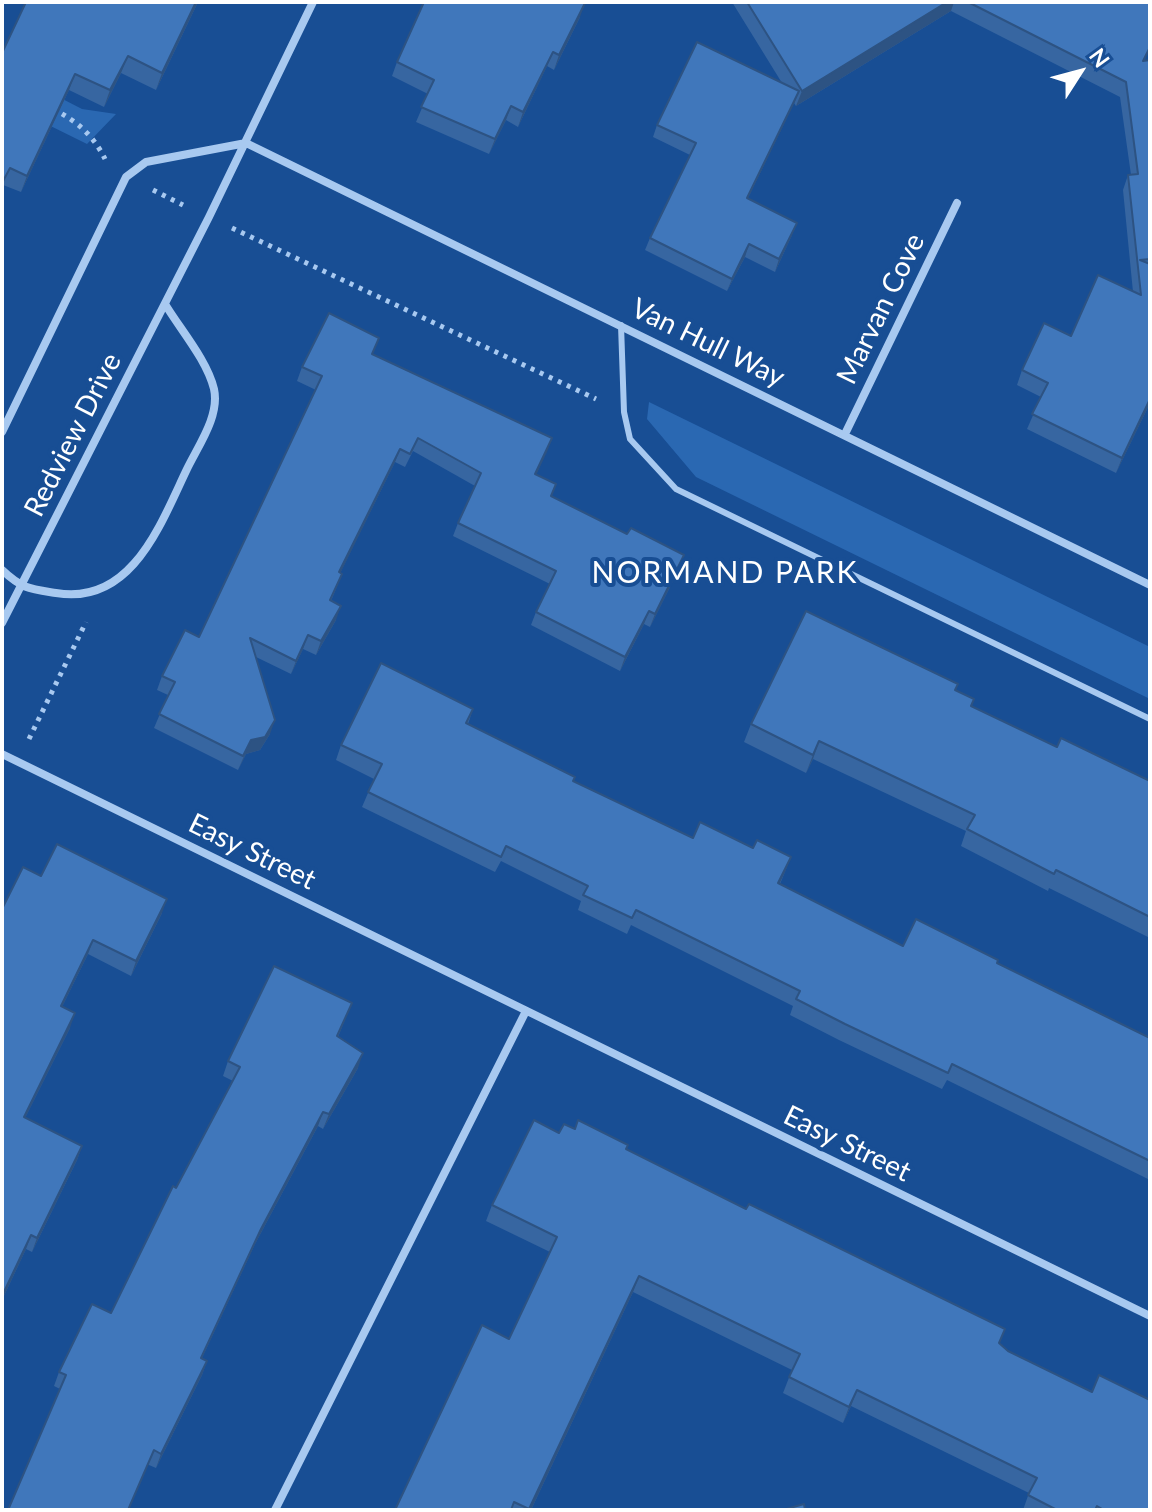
<!DOCTYPE html>
<style>
body{margin:0}
#map{position:relative;width:1152px;height:1512px;overflow:hidden;background:#184e94;font-family:Lato,sans-serif}
canvas{display:block}
.frame{position:absolute;inset:0;border:4px solid #fff;pointer-events:none}
.north{position:absolute;left:1040px;top:32px;width:80px;height:80px;-webkit-text-stroke:6px #184e94;paint-order:stroke;rotate:54deg;font-size:22px;font-weight:700;line-height:32px;text-align:center;color:#fff}
.north::after{content:'';display:block;margin:auto;width:28px;height:36px;background:#fff;clip-path:polygon(50% 0,100% 100%,50% 72%,0 100%)}
</style>
<div id="map">
<canvas width="1152" height="1512"></canvas>
<div class="frame"></div>
<div class="north">N</div>
</div>
<script>
const ctx = document.querySelector('canvas').getContext('2d');
ctx.lineJoin = 'round';
function fill(path, color) { ctx.fillStyle = color; ctx.fill(path, 'evenodd'); }
function strokePath(path, color, width, dash) { ctx.strokeStyle = color; ctx.lineWidth = width; ctx.lineCap = dash ? 'butt' : 'round'; ctx.setLineDash(dash || []); ctx.stroke(path); }
function drawText(font, color, halo, rows, align = 'center') {
  ctx.font = font + ' Lato,sans-serif'; ctx.lineWidth = 8; ctx.setLineDash([]); ctx.textBaseline = 'middle'; ctx.strokeStyle = halo; ctx.fillStyle = color; for (const [text, x, y, turn = 0] of rows) {
    ctx.save(); ctx.translate(x, y); ctx.rotate((+turn || 0) * Math.PI / 180); ctx.textAlign = isNaN(turn) ? turn : align; if (halo) ctx.strokeText(text, 0, 0); ctx.fillText(text, 0, 0); ctx.restore();
  }
}
fill(new Path2D(`
 M2,68L82,109L116,114L87,144L2,102Z
 M649,402L1150,647V699L696,477L647,419Z`), '#2a68b2');
strokePath(new Path2D(`
 M53,109C77,121 93,135 105,159
 M153,190L183,205
 M232,228L596,399
 M29,739L86,622`), '#a8c9f0', 5, [4, 6]);
strokePath(new Path2D(`
 M621,325L624,412L630,439L676,489L1150,719`), '#a8c9f0', 6);
strokePath(new Path2D(`
 M246,143L1150,585
 M2,432L126,177L146,162L246,143
 M845,434L957,203
 M2,570C22,589 30,589 56,593C132,606 161,523 187,469C198,446 220,416 214,389C207,360 180,329 165,304
 M2,623L209,217L313,2
 M2,754L1150,1316
 M275,1510L526,1011`), '#a8c9f0', 8);
fill(new Path2D(`
 M26,2H198L156,90L121,73L104,107L69,90L21,192L3,185Z
 M732,2H1150L1145,61L1150,403L1116,473L1027,429L1041,397L1017,385L1022,370L1133,292L1123,190L1128,175H1131L1120,97L951,11L796,106L794,103L748,198L792,235L775,272L745,257L727,291L645,250L650,238L690,155L653,137L657,125L782,83Z
 M580,17L554,70L547,66L518,127L506,120L489,154L416,122L428,94L392,76L397,62Z
 M373,354L552,438L536,475L552,496L679,569L650,627L644,624L620,671L531,625L536,612L550,584L453,536L458,523L475,486L413,451L405,467L395,462L340,573L342,574L331,601L336,620L316,655L303,649L291,674L256,657L270,734L260,750L246,754L238,770L154,728L168,695L157,690L162,676L199,637L316,390L297,381L302,367Z
 M956,690L972,707L1057,747L1150,781V938L1049,888L1048,891L961,846L966,831L813,759L806,773L744,742L751,724Z
 M473,709L468,724L574,781L693,838L753,848L791,857L780,884L903,946L997,963L1150,1038V1180L947,1080L942,1089L839,1040L790,1015L793,1006L631,925L627,934L578,910L581,901L501,861L495,872L362,807L374,779L336,760L341,745Z
 M41,876L162,913L131,976L88,954L62,1007L70,1028L25,1118L82,1146L77,1160L32,1252L26,1249L2,1300Z
 M346,1017L338,1037L358,1068L323,1129L318,1126L255,1244L202,1358L207,1361L202,1375L156,1468L149,1465L60,1389L54,1386L59,1372L111,1313L233,1081L223,1076L228,1061Z
 M559,1133L626,1150L1000,1344L1150,1510H1023L1029,1493L851,1406L843,1423L783,1393L792,1370L633,1292L531,1510H395L509,1339L550,1252L486,1221L492,1205Z`), '#3766a1');
fill(new Path2D(`
 M196,2H198L156,90L162,73Z
 M947,2H954L951,11L796,106L802,91Z
 M585,3L580,17L554,70L559,55Z
 M553,52L547,66L518,127L523,112Z
 M128,56L121,73L104,107L110,90Z
 M75,74L69,90L21,192L27,176Z
 M799,91L794,104L742,210L747,198Z
 M511,106L506,120L489,154L495,139Z
 M797,223L792,235L775,272L779,259Z
 M749,244L745,257L727,291L732,279Z
 M1150,399V403L1116,473L1122,458Z
 M552,438L547,452L530,488L535,474Z
 M400,449L395,462L334,586L339,572Z
 M684,555L679,569L650,627L655,614Z
 M341,606L336,620L316,655L321,641Z
 M649,611L644,624L620,671L625,657Z
 M308,635L303,649L291,674L296,661Z
 M275,720L270,734L260,750L246,754L238,770L251,740Z
 M819,741L813,759L806,773L813,755Z
 M791,857L785,872L772,899L778,883Z
 M167,899L162,913L131,976L136,961Z
 M93,940L88,954L55,1021L61,1006Z
 M75,1013L70,1028L18,1132L24,1117Z
 M363,1053L358,1068L323,1129L329,1114Z
 M323,1112L318,1126L255,1244L195,1372L201,1358L261,1229Z
 M82,1146L77,1160L32,1252L37,1238Z
 M31,1235L26,1249L2,1300V1296Z
 M639,1276L633,1292L531,1510H529Z
 M207,1361L202,1375L156,1468L161,1454Z
 M857,1390L851,1406L843,1423L849,1407Z`), '#2d5383');
const building = new Path2D(`
 M26,2H196L162,73L128,56L110,90L75,74L27,176L10,168L2,183V53Z
 M424,2H585V3L559,55L553,52L523,112L511,106L495,139L421,107L434,80L397,62Z
 M747,2H947L802,91Z
 M968,2H1150V47L1143,61L1150,60V259L1140,260L1150,264V399L1122,458L1032,414L1048,383L1022,370L1044,323L1071,336L1098,275L1141,295L1128,175L1138,174L1126,82Z
 M697,42L799,91L747,198L797,223L779,259L749,244L732,279L650,238L696,143L657,125Z
 M329,313L379,338L372,354L552,438L535,474L556,484L551,496L627,534L631,528L684,555L655,614L649,611L625,657L536,612L556,571L458,523L481,473L418,438L410,454L400,449L339,572L342,574L330,600L341,606L321,641L308,635L296,661L250,638L275,720L265,737L251,740L243,756L159,714L175,682L162,676L185,630L199,637L322,376L302,367Z
 M806,611L958,684L955,690L974,699L971,706L1057,747L1061,738L1150,781V917L1056,870L1054,874L967,829L975,815L819,741L813,755L751,724Z
 M381,663L473,709L466,723L575,777L573,781L693,838L700,822L753,848L757,840L791,857L778,883L903,946L916,919L998,960L997,963L1150,1038V1161L952,1064L948,1073L845,1024L796,999L800,991L636,910L632,918L583,895L588,886L506,846L501,857L368,792L382,764L341,745Z
 M57,844L167,899L136,961L93,940L61,1006L75,1013L24,1117L82,1146L37,1238L31,1235L2,1296V909L23,867L41,876Z
 M274,966L352,1003L337,1036L363,1053L329,1114L323,1112L261,1229L201,1358L207,1361L161,1454L154,1450L128,1510H8L66,1375L59,1372L92,1304L111,1313L173,1186L176,1188L240,1067L228,1061Z
 M534,1120L559,1133L564,1124L575,1129L578,1120L628,1145L626,1149L746,1209L749,1204L1005,1329L999,1343L1008,1351L1092,1392L1099,1375L1150,1400V1510H1104L1097,1506L1095,1510H1057L1028,1495L1037,1478L857,1390L849,1407L789,1377L800,1354L639,1276L529,1509L514,1502L511,1510H395L482,1325L509,1339L557,1237L492,1205Z
 M804,1504L805,1510H783Z`);
fill(building, '#4077bb');
strokePath(building, '#2d5383', 2);
drawText('28px', '#fff', '#184e94', [
 ["Marvan Cove",881,309,-64],
 ["Van Hull Way",708,343,26],
 ["Redview Drive",73,435,-63],
 ["Easy Street",252,852,26],
 ["Easy Street",847,1144,26]
]);
ctx.letterSpacing = '2px';
drawText('30px', '#fff', '#184e94', [
 ["NORMAND PARK",725,573]
]);
ctx.letterSpacing = '0px';
</script>
